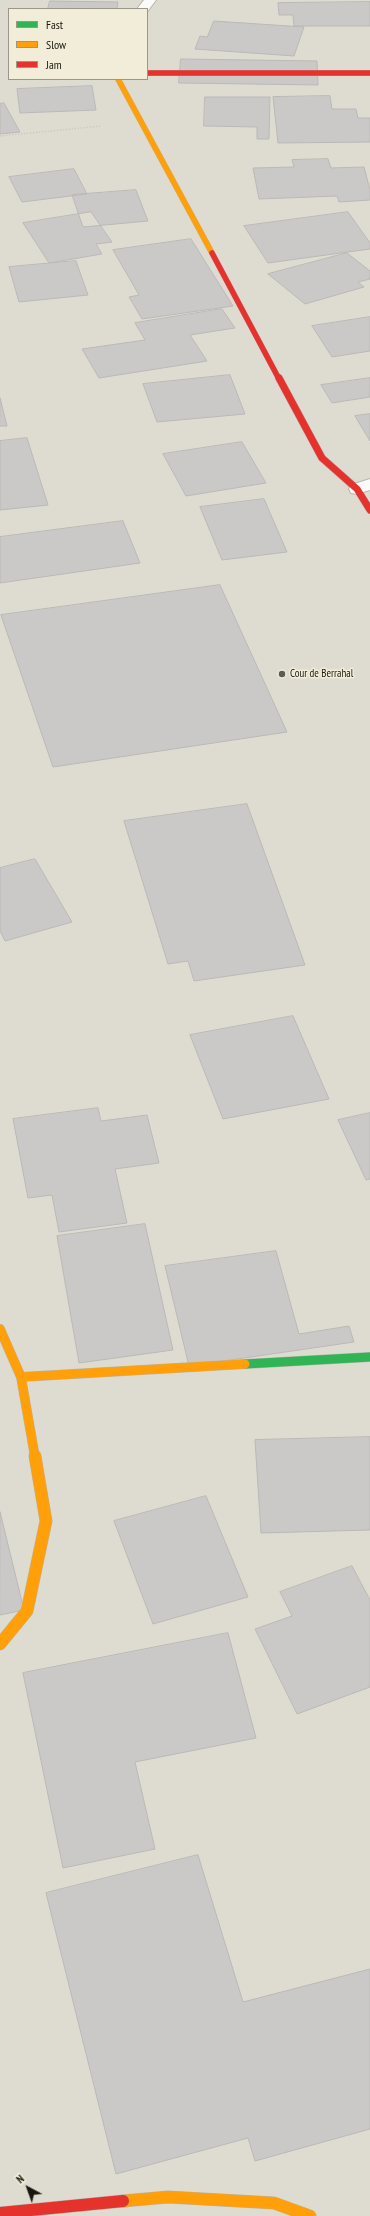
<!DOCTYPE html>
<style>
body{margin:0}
#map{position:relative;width:370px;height:2216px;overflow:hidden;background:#dedcd1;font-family:"PT Sans Narrow",sans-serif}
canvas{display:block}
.legend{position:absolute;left:8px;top:8px;width:140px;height:72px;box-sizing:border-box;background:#f1edd8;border:1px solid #9a9788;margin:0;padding:5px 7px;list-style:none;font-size:12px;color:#18170f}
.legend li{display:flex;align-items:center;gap:8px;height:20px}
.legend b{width:20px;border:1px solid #9a9788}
.north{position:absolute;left:8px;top:2168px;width:40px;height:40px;-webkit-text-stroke:3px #f1edd8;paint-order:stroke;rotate:319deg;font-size:11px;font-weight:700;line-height:16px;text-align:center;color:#18170f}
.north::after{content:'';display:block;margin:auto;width:14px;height:18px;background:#18170f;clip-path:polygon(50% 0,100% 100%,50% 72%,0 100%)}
</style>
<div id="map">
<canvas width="370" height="2216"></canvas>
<ul class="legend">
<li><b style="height:5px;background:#30b455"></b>Fast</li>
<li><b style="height:5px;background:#ff9f0a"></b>Slow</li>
<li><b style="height:5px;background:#e5322d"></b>Jam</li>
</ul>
<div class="north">N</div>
</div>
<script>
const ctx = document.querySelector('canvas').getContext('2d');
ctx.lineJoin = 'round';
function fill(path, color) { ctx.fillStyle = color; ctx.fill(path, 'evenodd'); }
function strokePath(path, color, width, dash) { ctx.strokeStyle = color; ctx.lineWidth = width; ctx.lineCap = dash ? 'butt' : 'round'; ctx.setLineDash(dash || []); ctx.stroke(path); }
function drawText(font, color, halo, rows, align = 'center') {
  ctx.font = font + ' "PT Sans Narrow",sans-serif'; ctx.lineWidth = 3; ctx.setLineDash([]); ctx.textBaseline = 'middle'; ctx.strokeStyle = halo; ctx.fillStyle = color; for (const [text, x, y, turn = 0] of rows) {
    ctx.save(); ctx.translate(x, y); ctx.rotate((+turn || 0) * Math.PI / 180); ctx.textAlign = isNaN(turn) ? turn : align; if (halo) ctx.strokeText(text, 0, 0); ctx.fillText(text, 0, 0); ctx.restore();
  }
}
const building = new Path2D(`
 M50,1L118,2L117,9H48Z
 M370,2V26H294L293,15H279L278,3Z
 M214,21L304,27L294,56L195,49L200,36L207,37Z
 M181,59L317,61L318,85L179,83Z
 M92,86L96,110L20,113L17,89Z
 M330,96L332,109H356L358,118H370V142L278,143L273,97Z
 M205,97H270L269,139H257V127L204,126Z
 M4,103L20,132L0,134V104Z
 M328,159L331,168L364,167L370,190V200L339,202L337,196L259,199L253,168L294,167L292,160Z
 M74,169L87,194L22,202L9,177Z
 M136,190L148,221L83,227L72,195Z
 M91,212L112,242L96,244L102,254L49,263L23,223Z
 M348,212L370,243V249L268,263L244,226Z
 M191,239L233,306L142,319L129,297L139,295L113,250Z
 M347,253L370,271V279L358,282L364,287L305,304L268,274Z
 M76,261L88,295L19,302L9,267Z
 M222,309L235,328L190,335L207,361L99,378L82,349L145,340L135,323Z
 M370,317V351L332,357L312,326Z
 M230,375L245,414L157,422L143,384Z
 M370,378V397L332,403L321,385Z
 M0,398L7,426H0Z
 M370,414V441L355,416Z
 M27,438L48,505L0,510V441Z
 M242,442L266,483L186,496L163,454Z
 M264,499L287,552L222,560L200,507Z
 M123,521L140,563L0,583V537Z
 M220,585L287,732L53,767L1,615Z
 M247,804L305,965L194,981L188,961L168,964L124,821Z
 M35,859L72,922L5,941L0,931V868Z
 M293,1016L329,1099L223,1119L190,1035Z
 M98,1108L101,1121L147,1115L159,1163L115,1169L127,1223L59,1232L52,1195L28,1198L13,1119Z
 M370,1113V1179L366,1180L338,1120Z
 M145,1224L173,1350L79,1363L57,1236Z
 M276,1251L299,1334L349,1326L354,1342L189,1366L165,1266Z
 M370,1437V1530L261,1533L255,1440Z
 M206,1496L248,1597L153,1624L114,1521Z
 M0,1512L24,1610L0,1615Z
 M352,1566L370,1600V1687L297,1714L255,1629L292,1616L280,1592Z
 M228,1633L256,1738L135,1762L155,1849L63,1868L23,1673Z
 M198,1855L243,2002L370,1969V2129L255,2161L248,2138L116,2174L46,1893Z`);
fill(building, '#cbc9c7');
strokePath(building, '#bbb8b7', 1);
const street = new Path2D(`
 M144,0H156L147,12V9H137Z
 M370,479V490L357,494L351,493L349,489L351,485Z`);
const fast = new Path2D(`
 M245,1364L370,1357`);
const slowFar2 = new Path2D(`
 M118,79L212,253`);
const slowFar1 = new Path2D(`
 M0,1329L21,1377L35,1457
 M21,1377L245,1364`);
const slow = new Path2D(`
 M0,1644L27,1611L46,1521L35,1456
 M123,2201L168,2197L274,2203L310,2216`);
const jamFar2 = new Path2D(`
 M147,73H370
 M212,253L279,379`);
const jamFar1 = new Path2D(`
 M279,378L322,458L357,489L370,510`);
const jam = new Path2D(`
 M0,2213L123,2201`);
strokePath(street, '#b8b6ad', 2);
strokePath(fast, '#b8b6ad', 10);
strokePath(slowFar2, '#b8b6ad', 6);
strokePath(slowFar1, '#b8b6ad', 10);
strokePath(slow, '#b8b6ad', 13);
strokePath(jamFar2, '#b8b6ad', 6);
strokePath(jamFar1, '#b8b6ad', 8);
strokePath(jam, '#b8b6ad', 13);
strokePath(new Path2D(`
 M0,136L101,126`), '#cccbc8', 1.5, [1.5, 1.5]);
fill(street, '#fafaf8');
strokePath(fast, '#30b455', 9);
strokePath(slowFar2, '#ff9f0a', 5.5);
strokePath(slowFar1, '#ff9f0a', 9);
strokePath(slow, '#ff9f0a', 12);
strokePath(jamFar2, '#e5322d', 5.5);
strokePath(jamFar1, '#e5322d', 7);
strokePath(jam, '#e5322d', 12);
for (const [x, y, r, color] of [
 [282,674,4,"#5d5c53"]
]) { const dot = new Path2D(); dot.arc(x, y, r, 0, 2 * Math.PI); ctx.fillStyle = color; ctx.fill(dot); strokePath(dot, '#f1edd8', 1.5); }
drawText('11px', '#18170f', '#f1edd8', [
 ["Cour de Berrahal",290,674]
], 'left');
</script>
